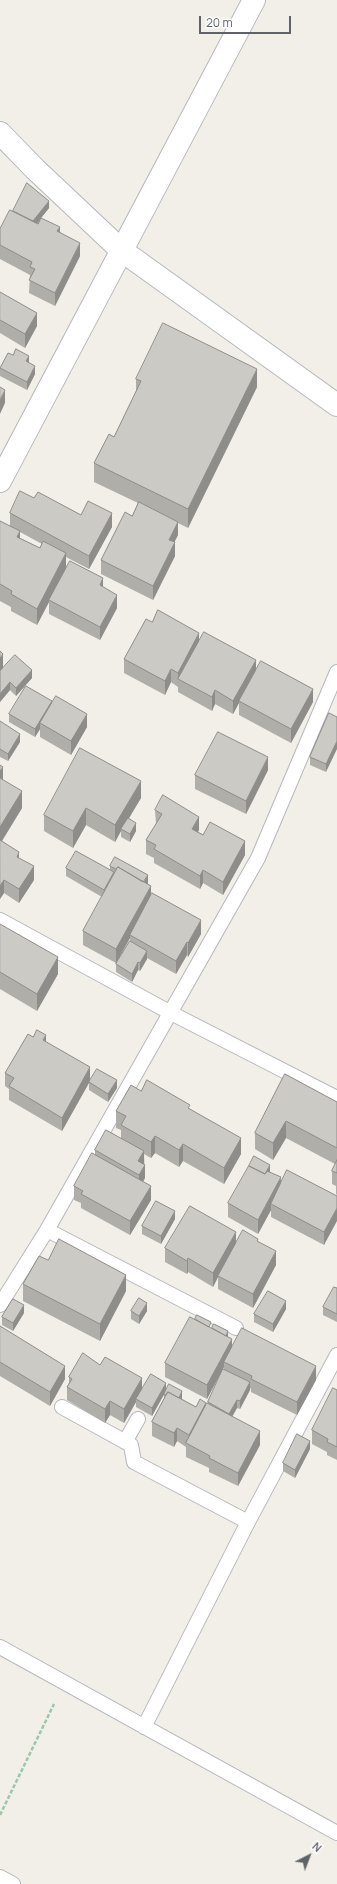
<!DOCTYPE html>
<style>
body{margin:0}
#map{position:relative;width:337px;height:1884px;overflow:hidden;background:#f1efe8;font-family:Manrope,sans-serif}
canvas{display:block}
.north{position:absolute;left:289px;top:1836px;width:40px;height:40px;-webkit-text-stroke:3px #fff;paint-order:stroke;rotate:42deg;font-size:11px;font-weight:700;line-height:16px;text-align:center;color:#5f6368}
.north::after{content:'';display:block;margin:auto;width:14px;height:18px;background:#5f6368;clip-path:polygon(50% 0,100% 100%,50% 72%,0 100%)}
.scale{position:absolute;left:199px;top:16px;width:92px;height:18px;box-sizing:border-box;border:2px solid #5f6368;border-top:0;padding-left:5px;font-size:12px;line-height:14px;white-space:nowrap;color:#5f6368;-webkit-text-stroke:3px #fff;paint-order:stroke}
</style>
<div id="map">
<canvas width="337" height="1884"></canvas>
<div class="north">N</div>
<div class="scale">20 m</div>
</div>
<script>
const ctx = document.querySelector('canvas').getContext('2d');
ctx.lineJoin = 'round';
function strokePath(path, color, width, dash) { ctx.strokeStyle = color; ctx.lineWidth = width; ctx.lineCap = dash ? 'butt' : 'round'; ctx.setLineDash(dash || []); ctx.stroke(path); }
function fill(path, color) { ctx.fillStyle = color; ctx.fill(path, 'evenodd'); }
const service = new Path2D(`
 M0,920L171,1013L337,1098
 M47,1230L236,1328
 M0,1305L47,1230L258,858L337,672
 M62,1407L131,1445L134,1462L248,1522
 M125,1442L138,1419
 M0,1647L337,1833
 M144,1727L248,1522L337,1355
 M0,1877L13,1884`);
const minor = new Path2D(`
 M0,133L35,169L121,250L337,405`);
const tertiary = new Path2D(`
 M0,481L254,0`);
strokePath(service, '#b5b8bc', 16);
strokePath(minor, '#b5b8bc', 24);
strokePath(tertiary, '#b5b8bc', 24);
strokePath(new Path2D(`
 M0,1815L54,1704`), '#9cc7a9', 2.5, [4, 2]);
strokePath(service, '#fff', 14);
strokePath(minor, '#fff', 22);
strokePath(tertiary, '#fff', 22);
fill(new Path2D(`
 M49,208L41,218L60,232L80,256L55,306L29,293L30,275L0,259V229L13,211Z
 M0,292L37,326L25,348L0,333Z
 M29,362L35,374L27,390L0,376V368Z
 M136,379L257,387L188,528L178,523V535L174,542L175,556L153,600L101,574V560L132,516L138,503L94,482V463L114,437L136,392Z
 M34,498L81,515L112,527L89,569L66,557V569L103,587L117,608L100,640L49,614V602L37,625L11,611V607L0,601V521L10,526V513ZM20,532L42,544L40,548L20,538Z
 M152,622L199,641L313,702L291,743L239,715V703L233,714L215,704L212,711L178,692V686V687L171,682L165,695L124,673V659Z
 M0,651L3,668L32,678L16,696L10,690L0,702Z
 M52,703L87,727L71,755L40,737V729L35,737L9,722V714Z
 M329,713L326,772L310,765V757Z
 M0,721L20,742L8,761L0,757Z
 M0,765L3,780L22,808L2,841L19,858L34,880L19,903L4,893L0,899Z
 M268,770L246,814L195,789V775Z
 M141,798L128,819L136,831L130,842L121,837V831L115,842L86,825L73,848L44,831V815Z
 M155,810L199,830L198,832L245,855L223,895L203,883L200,889L154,863V858L146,854V840L156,824Z
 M110,866L148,883L147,884L151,897L201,934L188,957L187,955L176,974L147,958V959L140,971L138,970L132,982L116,972V964L130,941V938L116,963L83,945V931L102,897L66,876V868L110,870Z
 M0,924L58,974L37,1011L0,989Z
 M33,1037L46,1042L90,1080L117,1088L108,1102L89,1090V1083L62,1131L9,1100V1089L5,1086V1073Z
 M285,1074L337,1102V1195L336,1194V1186L332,1184V1171L335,1164L286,1138L273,1160L255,1149V1133Z
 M141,1091L190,1109L241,1154L224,1184L183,1161L179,1167L155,1153L151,1158L144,1154L145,1178L143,1182L151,1200L130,1235L81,1208V1203L74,1200V1186L95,1154V1150L121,1138V1130L116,1128V1111Z
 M270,1172L281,1183L337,1196L324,1245L271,1217V1210L258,1234L228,1217V1203Z
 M175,1219L161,1244L142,1234V1226Z
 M258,1242L276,1265L253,1308L218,1289V1277L213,1287L188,1272L187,1274L165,1262V1248Z
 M23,1284L126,1291L100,1341L23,1301Z
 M337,1288V1322L323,1315V1307Z
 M286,1309L273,1332L254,1322V1314Z
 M131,1311H147L139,1324L131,1319Z
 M24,1313L13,1331L2,1325V1317Z
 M0,1326L65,1379L50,1406L0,1376Z
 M211,1328L228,1337L232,1348L316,1380L297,1415L251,1392V1389L250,1388V1390L240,1409L237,1408L232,1417L260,1445L238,1486L209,1472V1468L186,1457V1447L177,1441L174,1447L152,1436V1422L164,1399V1394L152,1416L136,1407V1402L124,1423L110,1415L105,1423L67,1400V1387L69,1383V1377L100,1365L142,1389L166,1390L196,1407L206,1406L224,1370V1367L207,1399L165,1377V1363Z
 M337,1390V1460L327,1455V1452L312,1444V1430Z
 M310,1449L295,1478L283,1471V1463Z`), '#afaea9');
fill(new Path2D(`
 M49,201V208L30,232V224Z
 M60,227V240L57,231Z
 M80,243V256L55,306V293Z
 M37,313V326L25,348V334Z
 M29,356V364L26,361Z
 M35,366V374L27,390V382Z
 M257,369V387L188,528V509Z
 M5,390V403L0,414V400Z
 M112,513V527L89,569V556Z
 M178,522V535L169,553V540Z
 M20,531V548L17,537Z
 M175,542V556L153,600V586Z
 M66,553V569L49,600V602L37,625V609Z
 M103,578V591L100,585Z
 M117,595V608L100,640V627Z
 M199,633V647L178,679V687V673Z
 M3,654V668L0,672V658Z
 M256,660V674L239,701V703L233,714V701Z
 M171,669V682L165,695V681Z
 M32,670V678L16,696V688Z
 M10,682V690L0,702V694Z
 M313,689V702L291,743V729Z
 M215,690V704L212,711V697Z
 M52,701V709L40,723V729L35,737V729Z
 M87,714V727L71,755V741Z
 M20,734V742L8,761V754Z
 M337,741V749L326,772V764Z
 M268,757V770L246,814V801Z
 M3,767V784L0,788V771Z
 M141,781V798L122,830L121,829V831L115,842V825Z
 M22,791V808L0,844V827Z
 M86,808V825L73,848V831Z
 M199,817V830L192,843V829Z
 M136,823V831L130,842V834Z
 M245,841V855L223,895V882Z
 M19,852V865L17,857Z
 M34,866V880L19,903V889Z
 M203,870V883L200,889V876Z
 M148,875V883L143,891V883Z
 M4,880V893L0,899V886Z
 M151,886V900L130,935V938L116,963V949Z
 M201,920V934L188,957V943Z
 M187,942V955L176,974V961Z
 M147,951V959L140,971V963Z
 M58,957V974L37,1011V994Z
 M138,962V970L132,982V974Z
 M46,1035V1048L43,1040Z
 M90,1067V1081L62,1131V1118Z
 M117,1080V1088L108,1102V1094Z
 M286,1121V1138L273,1160V1143Z
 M155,1136V1153L151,1158V1142Z
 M241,1138V1154L224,1184V1168Z
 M183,1144V1161L179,1167V1150Z
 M144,1151V1165L138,1161Z
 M145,1165V1178L139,1188V1175Z
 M270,1165V1173L263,1177Z
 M281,1177V1191L271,1204V1210L258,1234V1220Z
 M151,1186V1200L130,1235V1221Z
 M337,1208V1221L324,1245V1232Z
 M175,1211V1219L161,1244V1236Z
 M236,1232V1246L218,1276V1277L213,1287V1273Z
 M276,1251V1265L253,1308V1294Z
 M188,1258V1272L187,1274V1261Z
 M126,1275V1291L100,1341V1324Z
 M286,1301V1309L273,1332V1324Z
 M147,1303V1311L139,1324V1316Z
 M24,1305V1313L13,1331V1323Z
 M228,1331V1339H224Z
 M232,1339V1353L224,1362V1367L207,1399V1385Z
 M65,1366V1379L50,1406V1392Z
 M316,1366V1380L297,1415V1402Z
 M142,1378V1392L136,1399V1402L124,1423V1409Z
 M250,1382V1390L240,1409V1401Z
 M166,1383V1391L152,1416V1408Z
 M182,1391V1399L177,1409V1401Z
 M237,1400V1408L229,1422V1414Z
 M110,1401V1415L105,1423V1409Z
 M206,1403V1416L189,1445V1435Z
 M177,1428V1441L174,1447V1433Z
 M260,1431V1445L238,1486V1473Z
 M310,1441V1449L295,1478V1470Z`), '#8f8d8a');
const building = new Path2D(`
 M27,183L49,201L33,221L13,211Z
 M10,210L38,224L41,218L60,227L57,231L80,243L55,293L29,280L35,269L30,267L32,262L0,245V229Z
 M0,292L37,313L25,334L0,320Z
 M163,323L257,369L188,509L94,463L109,434L114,437L141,381L136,379Z
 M16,349L29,356L26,361L35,366L27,382L0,368L8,353L13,355Z
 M0,387L5,390L0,400Z
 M20,491L34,498L38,492L81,515L88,501L112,513L89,556L10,513Z
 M139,502L178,522L169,540L175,542L153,586L101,560L125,512L132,516Z
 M0,521L20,531L17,537L40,548L43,541L66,553L37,609L11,594L12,591L0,584Z
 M70,561L103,578L100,585L117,595L100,627L49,600Z
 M158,610L199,633L178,673L171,669L165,681L124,659L146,619L152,622Z
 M204,632L256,660L233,701L215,690L212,697L178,679Z
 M0,651L3,654L0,658Z
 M15,655L32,670L16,688L10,682L0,694V671Z
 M261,661L313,689L291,729L239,701Z
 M26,686L52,701L35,729L9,714Z
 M56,696L87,714L71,741L40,723Z
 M329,713L337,717V741L326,764L310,757Z
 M0,721L20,734L8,754L0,749Z
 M218,732L268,757L246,801L195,775Z
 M80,748L141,781L115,825L86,808L73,831L44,815Z
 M0,765L3,767L0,771Z
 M0,778L22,791L0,827Z
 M163,795L199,817L192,829L203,835L210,822L245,841L223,882L203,870L200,876L154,849L156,845L146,840L162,814L155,810Z
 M128,818L136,823L130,834L121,829Z
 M0,840L19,852L17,857L34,866L19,889L4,880L0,886Z
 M76,851L114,872L104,890L66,868Z
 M115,857L148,875L143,882L118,867L116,869L110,866Z
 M118,867L151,886L116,949L83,931Z
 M152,893L201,920L188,943L187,942L176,961L130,935Z
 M0,924L58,957L37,994L0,972Z
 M130,941L147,951L140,963L138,962L132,974L116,964Z
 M37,1030L46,1035L43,1040L90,1067L62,1118L9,1086L14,1078L5,1073L28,1034L33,1037Z
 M97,1069L117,1080L108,1094L89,1082Z
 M285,1074L337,1102V1148L286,1121L273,1143L255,1133Z
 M147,1080L190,1105L188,1108L241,1138L224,1168L183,1144L179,1150L155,1136L151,1142L121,1125L126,1116L116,1111L131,1085L141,1091Z
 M106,1130L144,1151L138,1161L145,1165L139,1175L95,1150Z
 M92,1153L151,1186L130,1221L81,1194L83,1191L74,1186Z
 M254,1156L270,1165L265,1174L249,1166Z
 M337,1160V1173L332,1171Z
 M249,1166L265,1174L267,1171L281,1177L258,1220L228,1203Z
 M287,1170L337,1196V1208L324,1232L271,1204Z
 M156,1201L175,1211L161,1236L142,1226Z
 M190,1206L236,1232L213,1273L188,1258L187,1261L165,1248Z
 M243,1230L258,1239L257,1241L276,1251L253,1294L218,1276Z
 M59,1239L126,1275L100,1324L23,1284L39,1256L48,1260Z
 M334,1287L337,1288V1314L323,1307Z
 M268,1291L286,1301L273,1324L254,1314Z
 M139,1298L147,1303L139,1316L131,1311Z
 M13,1299L24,1305L13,1323L2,1317Z
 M197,1315L211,1322L209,1327L195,1319Z
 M190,1317L232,1339L207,1385L165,1363Z
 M214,1324L228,1331L226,1336L212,1328Z
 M0,1326L65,1366L50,1392L0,1362Z
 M242,1328L316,1366L297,1402L251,1379L252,1376L224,1362Z
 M83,1353L100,1365L105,1357L142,1378L124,1409L110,1401L105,1409L67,1387L72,1379L69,1377Z
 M223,1369L250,1382L240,1401L237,1400L229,1414L208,1402Z
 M151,1374L166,1383L152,1408L136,1399Z
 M169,1384L182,1391L179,1398L168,1392L166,1395L164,1394Z
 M333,1388L337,1390V1447L327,1442L328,1439L312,1430Z
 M168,1392L196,1407L200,1399L206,1403L189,1435L177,1428L174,1433L152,1422Z
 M207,1403L260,1431L238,1473L209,1458L210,1456L186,1443Z
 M297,1434L310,1441L295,1470L283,1463Z`);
fill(building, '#cccac5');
strokePath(building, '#8f8d8a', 1);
</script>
